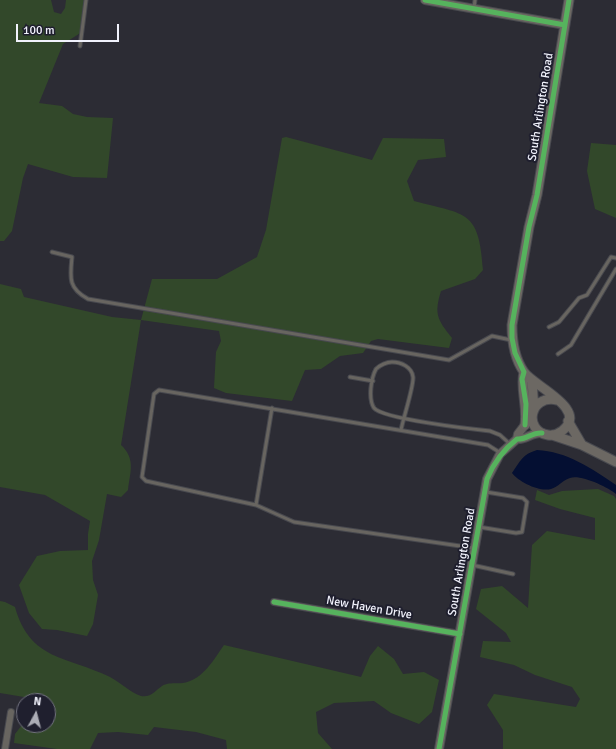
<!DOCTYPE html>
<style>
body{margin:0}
#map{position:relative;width:616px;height:749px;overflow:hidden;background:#2c2c34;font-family:Signika,sans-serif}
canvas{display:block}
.north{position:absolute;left:16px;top:693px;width:40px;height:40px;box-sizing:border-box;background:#1f1f2e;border:1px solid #737380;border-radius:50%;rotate:7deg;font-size:11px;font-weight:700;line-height:16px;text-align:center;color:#f1f2fc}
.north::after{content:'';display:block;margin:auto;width:14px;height:18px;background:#acadb6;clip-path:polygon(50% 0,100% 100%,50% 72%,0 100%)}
.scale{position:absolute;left:16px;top:24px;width:103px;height:18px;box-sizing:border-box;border:2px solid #f1f2fc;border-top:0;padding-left:5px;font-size:12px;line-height:14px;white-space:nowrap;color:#f1f2fc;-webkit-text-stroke:3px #1f1f2e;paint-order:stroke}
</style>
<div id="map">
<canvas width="616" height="749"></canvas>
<div class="north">N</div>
<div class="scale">100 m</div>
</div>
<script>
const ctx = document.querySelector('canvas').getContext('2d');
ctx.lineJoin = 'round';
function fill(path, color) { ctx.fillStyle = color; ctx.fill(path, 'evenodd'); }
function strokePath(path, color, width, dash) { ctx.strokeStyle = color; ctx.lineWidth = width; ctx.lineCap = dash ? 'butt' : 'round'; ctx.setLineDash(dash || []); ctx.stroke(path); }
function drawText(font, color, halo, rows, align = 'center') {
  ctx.font = font + ' Signika,sans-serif'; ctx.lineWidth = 4; ctx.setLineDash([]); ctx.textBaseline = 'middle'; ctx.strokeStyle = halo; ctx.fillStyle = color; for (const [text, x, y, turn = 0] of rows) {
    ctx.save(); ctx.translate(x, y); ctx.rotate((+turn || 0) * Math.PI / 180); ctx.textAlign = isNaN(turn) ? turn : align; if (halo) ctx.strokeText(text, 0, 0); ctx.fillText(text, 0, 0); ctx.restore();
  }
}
fill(new Path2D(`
 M0,0H51L54,12L61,14L65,8L66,0H86L82,32L63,44L39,103L62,106L73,114L87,117L113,118L107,178L73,177L28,164L23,178L12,231L4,241H0Z
 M286,137L372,160L383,138L444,139L446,157L418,160L407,181L414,201C467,215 479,210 483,270L475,279L441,291C434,314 437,319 452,338L449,348L378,339L371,341L363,353L340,356L321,369L305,370L292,401L226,393L214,388L216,352L221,341L219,331L141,320L121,445C136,459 130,472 128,490L121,497L107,494L99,540L92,561L93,580L98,595L93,624L87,636L57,630L42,629L29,613L19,585L37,556L60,551L88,550V534L90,521L45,495L0,487V284L21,289L24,297L112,317L141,320L152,279H217L257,257L266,230L282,138Z
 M591,143L616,145V218L595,209L587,171Z
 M598,489L614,496L616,499V749H503V730L487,705L494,694L576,707L580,699L572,687L535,675L514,665L480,657L483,641L511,642L506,633L476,609L481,589L502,586L528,608L532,545L547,531L595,540V518L560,509L535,500L537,490L549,495L562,491Z
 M0,601L5,602L15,607C30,661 67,656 110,677C120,682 131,693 141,696C151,698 156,690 162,686C168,682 177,684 183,683C203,680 214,659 224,645L361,677L370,656L378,646L394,659L403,674L424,672L439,680L432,712L419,724L391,713L374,701L334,703L316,712L318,733L332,749H227L226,740L196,732L154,727L148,735L118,732L98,733L90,749H57L14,743L15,734L22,725L44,728L45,725H48V701L0,693Z`), '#32482a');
fill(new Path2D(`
 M537,450C566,451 593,469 616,485V494C608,487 580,474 570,478C563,480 558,487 551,489C539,492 519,482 512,473C520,461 523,454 537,450Z`), '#040f32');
const service = new Path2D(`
 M474,8L475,0
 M80,46L86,0
 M52,252L72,257C70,278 68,288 88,299L449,360L492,336L511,340
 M549,327L559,322L579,298L587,295L611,257L616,258
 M558,354L571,345L616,269
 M350,377L373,381
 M401,430C403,419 414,386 413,377C412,367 401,362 392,362C387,362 380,365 376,369C371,378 368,399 374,408C383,419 471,429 490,431L500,435L510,444
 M256,505L272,408
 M479,527L516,533L522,532L527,502L523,498L486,492
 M474,548L294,522L256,505L146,481L142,477L154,394L159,390L488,445L499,452
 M472,565L513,574`);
const minor = new Path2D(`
 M274,602L460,634
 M5,749L11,712`);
const tertiary = new Path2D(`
 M425,0L565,25
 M517,439C526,440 532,432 542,433
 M439,749L487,479L500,454L517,439L518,434L528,421`);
const secondary = new Path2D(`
 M524,372C520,389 528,406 525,425
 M532,380L534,410
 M557,400C529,394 523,431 548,435C553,436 558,434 562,431C590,409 533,386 524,372C514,358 512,340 512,325L529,227L537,195L569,0
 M568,421L582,445
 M552,435L582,445L616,462`);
strokePath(service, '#48494f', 5);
strokePath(minor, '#48494f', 8);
strokePath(tertiary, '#48494f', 10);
strokePath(secondary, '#48494f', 11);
strokePath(service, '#686560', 3);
strokePath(minor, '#686560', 6);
strokePath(tertiary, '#686560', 8);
strokePath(secondary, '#6c6863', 9);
strokePath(new Path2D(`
 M425,0L565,25
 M525,425L526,404L522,379L524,372L515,353L512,338V325L529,227L537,195L569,0
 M274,602L460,634
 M439,749L487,479C494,462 503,450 517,439C526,440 532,432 542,433`), '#56b35d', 5);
drawText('12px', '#f1f2fc', '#1f1f2e', [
 ["South Arlington Road",541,107,-81],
 ["South Arlington Road",462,562,-80],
 ["New Haven Drive",369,608,10]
]);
</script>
